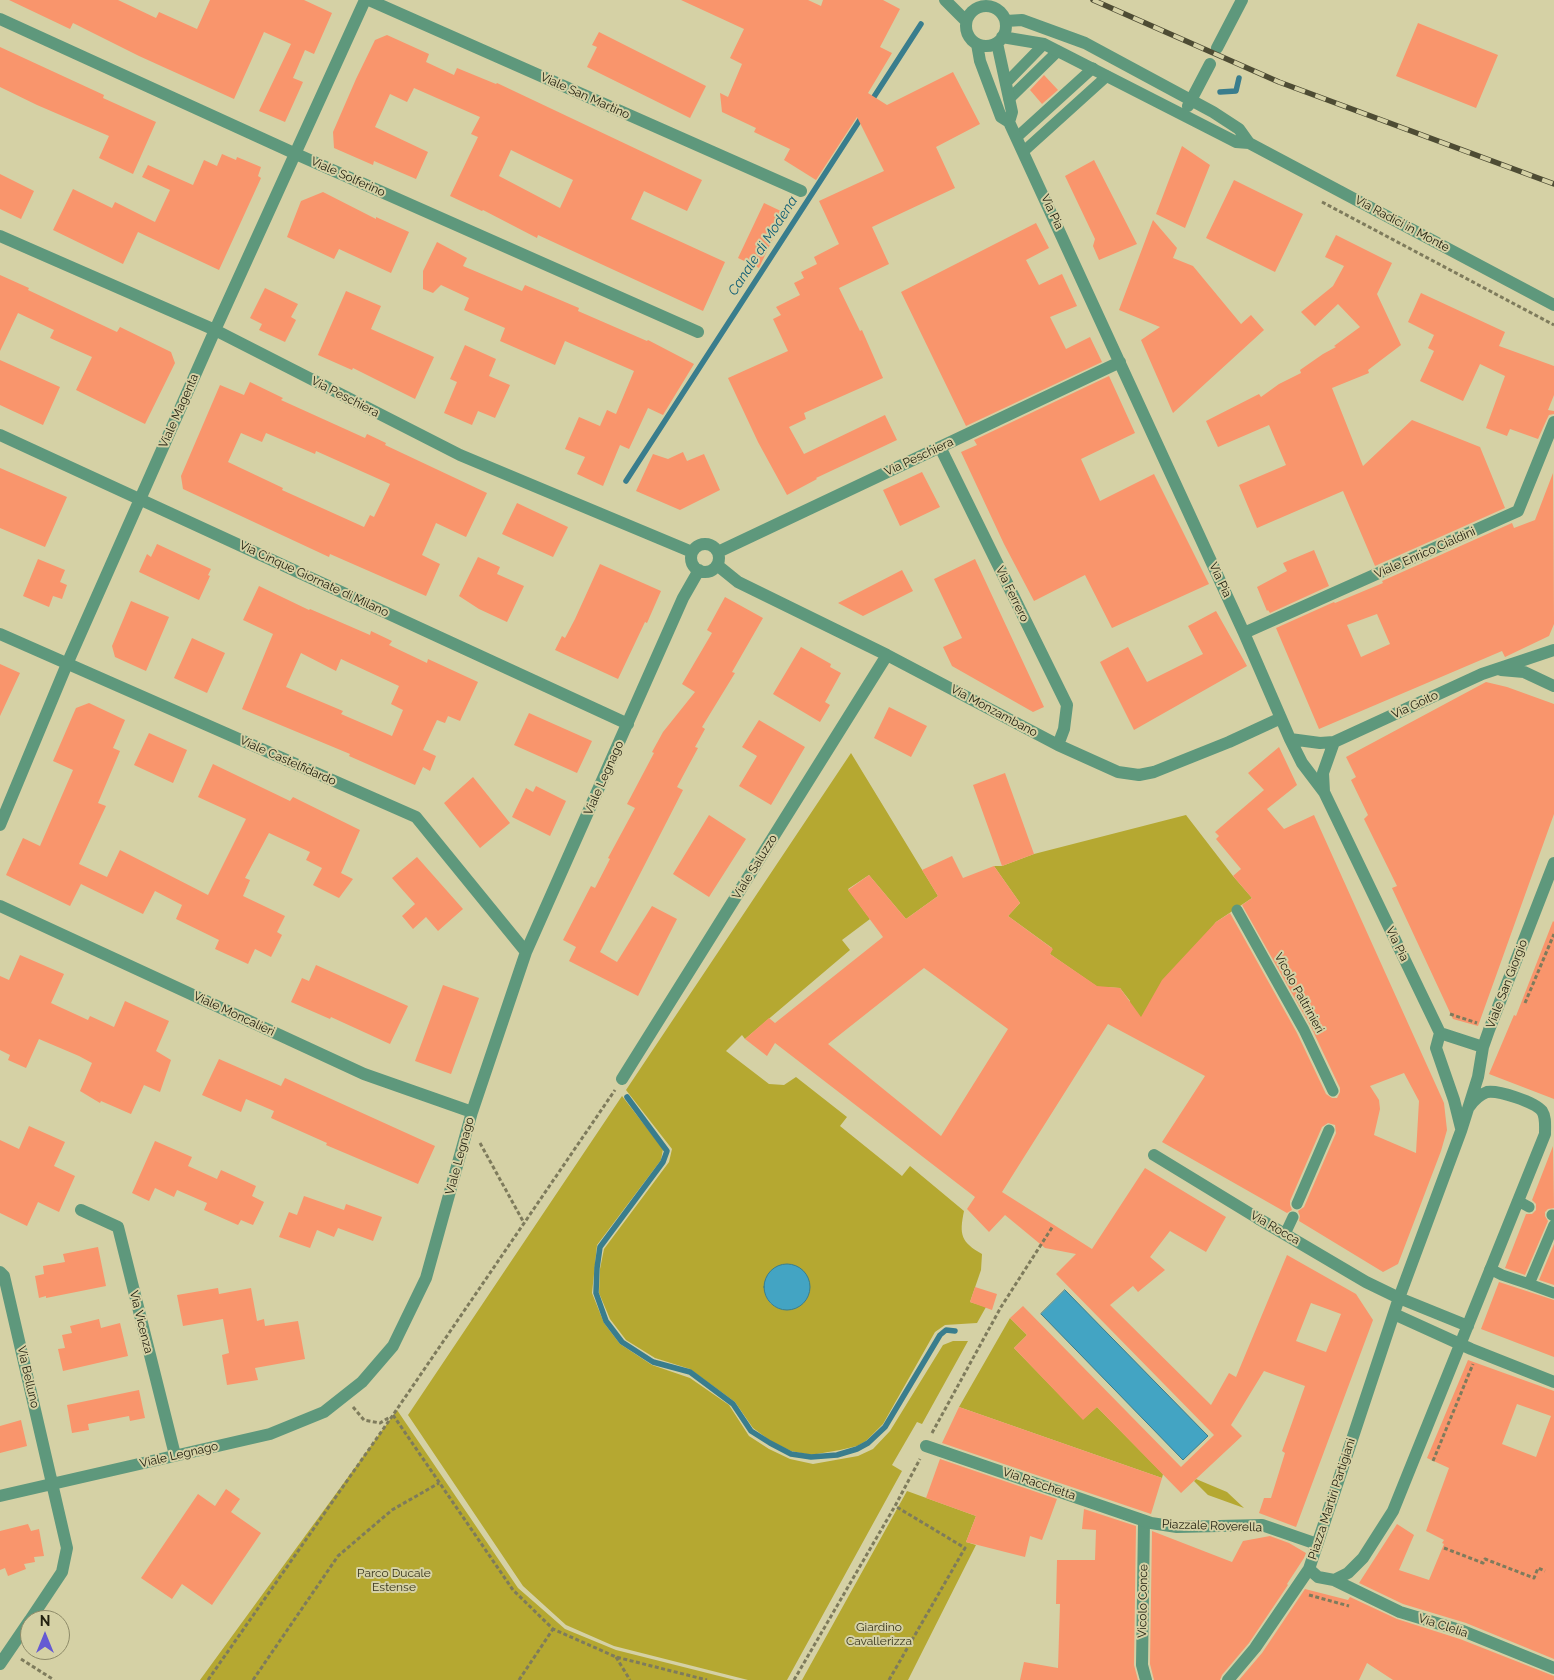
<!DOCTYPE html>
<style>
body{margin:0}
#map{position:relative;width:1554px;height:1680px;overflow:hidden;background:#d5d1a5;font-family:Raleway,sans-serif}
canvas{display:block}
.north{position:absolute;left:20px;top:1610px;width:50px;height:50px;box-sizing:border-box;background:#d5d1a5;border:1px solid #8e8b69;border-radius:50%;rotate:0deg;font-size:14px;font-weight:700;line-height:20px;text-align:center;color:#232110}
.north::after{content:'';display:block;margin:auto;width:18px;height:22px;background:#655ad3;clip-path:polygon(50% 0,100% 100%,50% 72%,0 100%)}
</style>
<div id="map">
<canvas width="1554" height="1680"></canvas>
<div class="north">N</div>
</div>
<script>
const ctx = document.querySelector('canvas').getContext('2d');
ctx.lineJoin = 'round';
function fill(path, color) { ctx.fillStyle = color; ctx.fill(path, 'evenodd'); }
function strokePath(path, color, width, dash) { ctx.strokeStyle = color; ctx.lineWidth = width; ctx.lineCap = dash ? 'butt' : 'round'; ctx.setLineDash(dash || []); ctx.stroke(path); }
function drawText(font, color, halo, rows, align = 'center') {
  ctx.font = font + ' Raleway,sans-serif'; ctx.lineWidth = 4; ctx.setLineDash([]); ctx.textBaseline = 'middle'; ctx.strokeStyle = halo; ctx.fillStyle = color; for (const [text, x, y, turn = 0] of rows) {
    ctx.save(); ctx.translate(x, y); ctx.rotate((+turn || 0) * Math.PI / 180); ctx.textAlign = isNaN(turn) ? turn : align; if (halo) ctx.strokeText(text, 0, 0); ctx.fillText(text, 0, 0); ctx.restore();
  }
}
fill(new Path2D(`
 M851,753L938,896L906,919L869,875L848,889L870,919L842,940L850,950L745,1039L742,1035L726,1051L769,1084L784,1085L796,1077L847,1117L840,1126L902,1176L910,1166L964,1211C959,1235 961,1242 982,1254L981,1270L970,1302L986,1307L977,1323L945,1325L935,1332L883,1424L866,1441L857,1446L840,1450L811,1455L791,1451L772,1442L753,1428L735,1402L690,1369L655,1358L626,1340L610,1319L599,1293L600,1269L604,1249L669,1162L672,1149L626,1090ZM788,1264L809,1283C809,1323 754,1315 767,1278C770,1268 779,1265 788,1264Z
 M1186,815L1233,876L1252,898L1216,922L1135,1028L1124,1016L1130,1001L1120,988L1105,987L1102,990L1050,954L1052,948L1008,916L1020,903L994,866H1002L1034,854Z
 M622,1096L663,1149L661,1160L597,1245L592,1293L604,1323L620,1344L652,1365L690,1378L729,1405L749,1436L769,1449L790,1459L813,1464L858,1456L873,1449L890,1431L943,1345L953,1341H968L922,1424L917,1422L892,1465L902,1471L787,1680H748L614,1646L566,1625L523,1586L408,1415Z
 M1010,1318L1027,1335L1014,1348L1083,1419L1097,1407L1163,1474L1162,1478L959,1407Z
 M397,1410L518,1588L565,1629L616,1650L735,1680H200Z
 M1196,1479L1227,1492L1244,1508L1208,1495L1194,1481Z
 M907,1491L976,1516L966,1542L976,1545L908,1680H802Z`), '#b5a831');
const water = new Path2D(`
 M764 1287a23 23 0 1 1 46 0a23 23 0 1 1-46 0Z
 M1065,1290L1208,1436L1183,1460L1041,1314Z`);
fill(water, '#43a4c3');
strokePath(water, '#397d8d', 1);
strokePath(new Path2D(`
 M1220,92L1236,91L1239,78
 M870,103L921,24
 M626,481L863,115
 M627,1097L667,1151L663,1162L600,1247L597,1268L596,1293L606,1321L622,1342L653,1362L690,1372L733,1404L751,1431L770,1443L791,1454L811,1457L837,1455L857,1449L868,1443L885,1427L940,1335L946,1330L955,1331`), '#397d8d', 5.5);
fill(new Path2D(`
 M9,0H118L156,18L159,12L197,29L210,0H304L332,13L314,54L305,50L293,78L303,82L285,122L259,111L291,44L264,32L234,99L139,56L73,23L70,29Z
 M681,0H808L821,6L823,0H883L900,9L880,47L892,53L868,93L887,105L953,72L980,124L936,147L955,188L872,227L889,264L839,288L860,331L862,330L883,378L804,413L806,419L789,427L804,454L885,415L897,440L816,478L817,479L787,495L758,442L728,378L788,351L773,319L781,315L776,307L800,295L794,283L804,278L801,272L817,264L814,257L839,244L819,201L884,171L857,117L816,180L784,160L790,149L754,132L756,128L722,112L720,93L728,97L742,64L730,58L744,29Z
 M1418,23L1498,55L1476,108L1396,76Z
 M599,32L706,86L690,118L587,67L597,47L592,45Z
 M387,35L429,54L426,62L454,75L457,68L496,84L497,83L702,180L687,211L644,191L631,219L725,262L703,311L538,235L537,238L483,210L482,211L450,196L478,137L471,134L480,117L414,88L407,102L390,94L375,127L428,152L416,179L374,161L373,165L334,148L333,132L356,79L375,40ZM511,150L573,180L560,208L499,176Z
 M0,47L104,95L103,98L156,122L133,174L99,158L109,136L37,105L0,87Z
 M1044,75L1058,90L1042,104L1030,90Z
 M1182,146L1210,165L1185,228L1156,214Z
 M222,154L236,160L237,157L261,167L258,176L261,178L219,270L138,232L123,264L53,230L73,189L112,208L115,202L155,222L170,190L142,177L148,165L193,185L204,160L217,166Z
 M1094,160L1137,244L1099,260L1093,246L1095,239L1065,176Z
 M0,174L34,191L21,219L0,209Z
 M1234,180L1303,214L1275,272L1206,238Z
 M323,192L376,219V217L409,232L391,273L339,249L334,259L287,237L301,201Z
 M764,203L785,213L759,268L738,258Z
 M1153,220L1177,248L1173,258L1193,266L1241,324L1251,315L1264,330L1173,413L1141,340L1160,327L1119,310Z
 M1036,223L1049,248L1026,260L1039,285L1062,274L1077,306L1050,317L1066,349L1090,337L1102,362L966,426L901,292Z
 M1336,235L1392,263L1377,294L1401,345L1368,370L1369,373L1332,388L1363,466L1412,420L1480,447L1505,508L1375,566L1343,491L1257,528L1239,485L1286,465L1269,425L1218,447L1206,421L1259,394L1261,397L1279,384L1301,373L1300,370L1323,354L1336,347L1334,346L1360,327L1338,304L1315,326L1301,312L1333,286L1344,266L1325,257Z
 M437,242L467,258L463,266L522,291L525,285L579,308L578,311L647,341L648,340L694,364L663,415L648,408L629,449L620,445L603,486L577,474L585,457L565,449L579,417L600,426L607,410L616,414L634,371L565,341L555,365L500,341L505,328L464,310L469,298L441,285L433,293L423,289V271Z
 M0,275L29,288L28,290L117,332L120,327L171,352L175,363L145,424L76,390L92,357L50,338L54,330L18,313L0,351Z
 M265,288L298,304L291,317L296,320L285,342L259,330L262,324L250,318Z
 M346,291L381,306L371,329L434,357L415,399L353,368L352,370L318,355Z
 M1421,293L1505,332L1499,346L1554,366V395L1548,410L1554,411V414L1549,415L1547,419L1538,439L1510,429L1507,436L1486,428L1505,376L1480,364L1463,401L1420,381L1434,351L1428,348L1434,335L1408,322Z
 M465,345L496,359L489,376L510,385L495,418L478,411L472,425L444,413L457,382L450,379Z
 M0,360L60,387L43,425L0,405Z
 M1109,376L1135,433L1081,459L1100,501L1154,474L1209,584L1112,628L1085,575L1034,601L1004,544L961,452L977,445L974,440Z
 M250,382L283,398L281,400L365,438L367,434L386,443L385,445L487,493L466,537L436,523L422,555L440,564L426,596L330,554L329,557L183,489L181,476L220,385L244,395ZM241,433L262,442L266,433L315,454L316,451L390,484L374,517L370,515L364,527L282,490L283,488L228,462Z
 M683,452L687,461L704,454L720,490L680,510L636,491L653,454L668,459Z
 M0,468L67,497L45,547L0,528Z
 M922,472L940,507L900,526L883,490Z
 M1553,473L1554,624L1549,636L1505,657L1502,651L1319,729L1276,628L1334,602L1335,603L1383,583L1382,581L1512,523L1514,528L1535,520ZM1377,614L1390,644L1361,657L1347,625Z
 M517,503L568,527L553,557L502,534Z
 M157,544L211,569L208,575L210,576L199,600L139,572L147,554L151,557Z
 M1314,550L1329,586L1270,613L1268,610L1267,611L1257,587L1287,571L1283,563Z
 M478,557L500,567L497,574L524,586L507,622L479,609L459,596Z
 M38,559L65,570L60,582L67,585L62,599L53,596L49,607L23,596Z
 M975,559L1044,707L1033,712L952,666L943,647L962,638L934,579Z
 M600,564L661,591L647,623L645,622L618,679L555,650L562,636L565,638L575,619Z
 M902,570L913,591L863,616L838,603Z
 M259,586L309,610L310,609L370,635L371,631L392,641L389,645L427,663L428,659L478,682L460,721L448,716L445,723L437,720L423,750L436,756L430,771L423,767L415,785L349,756L350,754L242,709L273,634L243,620ZM301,653L336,671L341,659L399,686L391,704L403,710L392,736L341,714L343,711L286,687Z
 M725,597L763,618L732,672L735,673L702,727L705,729L695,747L698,748L677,787L683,790L600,952L617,962L652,906L677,919L638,996L569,961L576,947L563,940L591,886L595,888L610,859L608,858L635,808L627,804L654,753L652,752L663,732L695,692L682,684L712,633L707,630Z
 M131,601L169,617L146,671L115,657L112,646Z
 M1216,611L1247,666L1134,730L1100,662L1128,647L1147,682L1203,654L1188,626Z
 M192,638L225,653L207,693L174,678Z
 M801,647L831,664L830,667L841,673L825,702L830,705L820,722L773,694Z
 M0,664L20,673L0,716Z
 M1486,682L1507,687L1554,704V814L1478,1026L1453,1019L1392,888L1397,886L1364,819L1368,815L1351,780L1356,777L1346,757Z
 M89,703L125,720L113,748L120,751L98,803L106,806L79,864L107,877L120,850L208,895L246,819L198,797L213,764L290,801L293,797L360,830L341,873L353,879L339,898L313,885L322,868L306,860L310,852L269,833L245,878L250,880L243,896L285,916L277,932L282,935L271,957L255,949L248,964L215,949L219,940L176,919L182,905L155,891L143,914L81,884L70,906L6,875L23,838L40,846L73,770L53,761L76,708Z
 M889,707L927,726L911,757L874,738Z
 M529,713L592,741L577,773L514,745Z
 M759,720L805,747L771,805L739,786L757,756L742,747Z
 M149,733L187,750L173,783L134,765Z
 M1279,747L1297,785L1267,809L1284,829L1314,815L1444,1103L1447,1130L1441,1151L1398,1264L1383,1272L1299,1221L1300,1216L1298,1211L1304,1207L1336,1133L1335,1125L1328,1123L1322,1127L1290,1201V1205L1292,1210L1287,1213L1162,1142L1205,1076L1108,1024L1002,1192L1092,1249L1145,1168L1226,1217L1206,1252L1170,1231L1150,1257L1165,1270L1138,1292L1133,1286L1110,1305L1211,1405L1229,1373L1236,1377L1287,1255L1356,1294L1373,1320L1296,1527L1259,1513L1264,1498H1271L1285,1453L1282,1451L1305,1386L1264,1371L1231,1425L1242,1436L1181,1493L1097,1407L1083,1420L1014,1348L1027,1335L1010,1318L1023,1306L1181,1467L1214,1435L1056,1274L1076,1254L1045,1248L1005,1215L989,1232L967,1209L975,1197L775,1043L767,1056L745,1039L769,1018L775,1023L883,937L848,890L869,875L906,919L938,896L922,870L952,856L963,878L994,866L1020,903L1008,916L1053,949L1050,954L1097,986L1120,988L1141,1017L1162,980L1216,922L1230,913L1297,1033L1326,1094L1332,1098H1337L1340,1092V1088L1311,1027L1242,905L1252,898L1233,876L1241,869L1216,839L1219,836L1215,832L1264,790L1248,773ZM924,968L1008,1029L941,1136L828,1044ZM1404,1073L1419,1101L1416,1153L1374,1135L1380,1109L1379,1100L1370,1086ZM1311,1303L1341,1314L1326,1352L1296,1341Z
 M1005,773L1034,854L1002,866L973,785Z
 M473,777L510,823L480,848L444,803Z
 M536,786L566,801L550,836L512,817L526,788L533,792Z
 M709,815L746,839L709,897L673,874Z
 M417,857L463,909L438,931L426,917L413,929L402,916L415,904L392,878Z
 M1553,921L1554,922V1099L1489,1074L1514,1015L1516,1016Z
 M20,955L64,974L51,1003L88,1020L90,1016L114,1027L125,1001L169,1021L156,1051L171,1060L160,1092L144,1085L131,1114L101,1101L100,1103L80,1091L92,1063L79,1056L39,1039L26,1068L8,1060L10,1055L0,1050V976L9,980Z
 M316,965L408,1006L390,1044L331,1017L330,1019L291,1002L302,978L309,981Z
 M443,985L479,998L451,1074L415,1061Z
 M219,1059L281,1086L285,1078L435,1146L418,1184L326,1145L327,1143L271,1118L274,1111L246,1099L241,1112L202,1095Z
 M29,1126L65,1142L54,1166L75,1176L59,1212L38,1202L27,1226L0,1213V1140L19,1149Z
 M155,1141L192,1157L188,1166L217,1179L221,1170L256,1186L252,1196L264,1202L253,1225L241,1220L238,1225L204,1210L207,1203L177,1190L174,1197L155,1188L149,1201L132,1193Z
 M1553,1146L1554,1208L1548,1209L1545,1212V1216L1548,1221L1525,1275L1505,1268L1526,1214H1532L1536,1210V1204L1532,1200Z
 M304,1196L344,1210L346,1204L382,1217L373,1241L338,1228L334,1237L317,1230L310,1248L279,1237L289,1212L297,1215Z
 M1554,1244V1285L1539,1280Z
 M98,1247L106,1286L46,1298V1296L39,1298L35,1276L44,1274L43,1266L65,1262L63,1254Z
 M1499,1282L1554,1300V1357L1481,1329Z
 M975,1287L997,1294L992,1310L970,1302Z
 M218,1288L219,1294L251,1288L257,1321L264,1319L265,1326L298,1321L305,1359L255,1368L258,1380L227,1385L222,1355L229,1353L223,1319L183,1326L177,1295Z
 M99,1319L101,1328L120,1323L128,1356L63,1371L58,1349L65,1348L62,1335L72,1333L70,1326Z
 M1468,1360L1554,1391V1659L1466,1623L1403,1604L1359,1583L1397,1524L1414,1535L1399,1570L1429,1580L1444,1544L1442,1543L1444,1540L1426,1531L1449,1468L1427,1458ZM1517,1404L1551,1416L1536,1457L1502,1444Z
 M139,1390L145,1418L130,1421L129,1416L88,1424L89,1430L72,1433L67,1405Z
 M959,1407L1162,1478L1151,1514L942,1443Z
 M21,1420L27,1446L0,1453V1426Z
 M940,1459L1057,1499L1042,1540L1030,1536L1025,1557L966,1542L976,1516L926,1498Z
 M226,1489L240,1499L231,1512L261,1533L212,1605L182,1584L172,1599L141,1578L198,1494L215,1506Z
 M1084,1509L1136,1526L1134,1665L1138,1680H1020L1024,1662L1058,1668L1060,1604H1056L1057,1560H1095L1096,1530L1082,1529Z
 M28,1524L31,1531L39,1529L44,1556L34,1557L35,1562L24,1564L26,1569L8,1576L5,1568L0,1570V1531Z
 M1152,1531L1232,1562L1243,1541L1270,1536L1289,1543L1306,1553L1304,1558L1287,1584L1288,1585L1249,1643L1222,1675L1220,1680H1154L1150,1664Z
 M1305,1589L1348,1600L1350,1597L1397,1619L1460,1639L1554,1676V1680H1393L1367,1663L1359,1680H1239L1262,1653Z`), '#f9956c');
strokePath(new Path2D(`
 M1322,202L1554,325
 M1525,1003L1554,934
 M1450,1014L1477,1023
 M480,1143L524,1223
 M353,1407L364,1420L380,1423L390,1417
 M393,1415L513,1590L553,1629L616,1657L707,1680
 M932,1433L1001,1307L1053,1226
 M1433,1461L1473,1364
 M1444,1548L1483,1563L1485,1559L1534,1578L1538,1568L1545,1571
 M1309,1595L1349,1606
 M616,1657L630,1680
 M21,1659L54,1680
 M208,1680L393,1415L615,1090
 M253,1680L338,1556L392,1510L439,1483
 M519,1680L553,1629
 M794,1680L895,1506L920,1459
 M889,1680L965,1548L895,1506`), '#7e7b5c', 3, [4, 2.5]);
strokePath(new Path2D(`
 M1006,83L1044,44
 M1009,99L1058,51
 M1017,137L1093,68
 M1024,151L1107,76
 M1237,910L1304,1030L1333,1091
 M1518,1201L1529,1207
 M1297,1204L1329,1130
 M1552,1215L1554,1216
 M1285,1234L1293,1217
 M1490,1269L1502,1275L1529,1284L1554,1225
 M1529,1284L1554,1293`), '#5e987c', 11);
strokePath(new Path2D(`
 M1154,1155L1259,1219
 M1144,1521L1142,1665L1146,1680`), '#5e987c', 12);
strokePath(new Path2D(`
 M369,0L801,191
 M945,0L966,21
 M966 26a20 20 0 1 1 40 0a20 20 0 1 1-40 0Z
 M0,19L296,154L698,332
 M1006,21L1022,20L1085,43L1213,112L1239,129L1249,143L1554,305
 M1002,37L1044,44L1236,142L1249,143
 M997,43L1012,112L1009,122
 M977,44L980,61L1001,117L1009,122L1244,633L1290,739L1302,763L1324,792L1440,1033L1436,1048L1454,1100L1461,1128
 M1217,48L1242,0
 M1188,106L1210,64
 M0,236L215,330L460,455L692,552
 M0,435L628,724
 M940,447L1067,705L1064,729L1058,745
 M691 558a14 14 0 1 1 28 0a14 14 0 1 1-28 0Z
 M718,552L1120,362
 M717,565L738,582L887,655L1058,745L1118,772L1139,775L1154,772L1229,742L1281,718
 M1244,633L1518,511L1554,422
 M0,634L416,817L526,952
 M1501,670L1524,672L1554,686
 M1290,739L1320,743L1334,742L1482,674L1554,650
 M1324,792L1323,773L1334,742
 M0,825L67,664L215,330L365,0
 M0,906L364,1074L472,1112
 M1440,1033L1483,1047
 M622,1079L887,655
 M1469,1107C1474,1100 1479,1095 1487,1092C1498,1090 1535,1102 1542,1111C1546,1117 1545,1126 1545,1134L1393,1511L1363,1558L1348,1573L1334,1580L1318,1577L1309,1569L1399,1298L1461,1131L1478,1077L1483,1047L1489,1030L1554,863
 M81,1210L118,1227L175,1455
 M1259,1219L1366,1282L1399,1298L1468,1326
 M0,1272L4,1276L67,1548L62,1572L30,1620
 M1394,1314L1471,1349L1554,1382
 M926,1446L1151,1523L1177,1527L1262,1525L1317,1544
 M0,1496L270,1434L324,1412L362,1382L393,1346L426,1278L472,1112L526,952L683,598L699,570
 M1334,1580L1400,1612L1463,1631L1554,1668
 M0,1664L30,1620
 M1228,1680L1255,1648L1309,1569`), '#5e987c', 12);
const rail = new Path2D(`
 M1093,0L1279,82L1554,184`);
strokePath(rail, '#4e4c34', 5.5);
strokePath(rail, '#d5d1a5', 4, [11]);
drawText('12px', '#232110', '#d5d1a5', [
 ["Viale San Martino",585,96,24],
 ["Viale Solferino",348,177,24],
 ["Via Pia",1052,212,65],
 ["Via Radici in Monte",1402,224,28],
 ["Via Peschiera",345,397,27],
 ["Viale Magenta",179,411,-66],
 ["Via Peschiera",919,457,-25],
 ["Viale Enrico Cialdini",1425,553,-24],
 ["Via Cinque Giornate di Milano",314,579,25],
 ["Via Pia",1220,580,65],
 ["Via Ferrero",1012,594,64],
 ["Via Goito",1415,705,-25],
 ["Via Monzambano",994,711,28],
 ["Viale Castelfidardo",288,761,24],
 ["Viale Legnago",604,778,-66],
 ["Viale Saluzzo",755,867,-58],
 ["Via Pia",1397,944,64],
 ["Viale San Giorgio",1507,984,-69],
 ["Vicolo Paltrinieri",1299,993,61],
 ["Viale Moncalieri",234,1014,25],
 ["Viale Legnago",460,1156,-75],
 ["Via Rocca",1275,1228,30],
 ["Via Vicenza",141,1322,76],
 ["Via Belluno",28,1377,77],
 ["Viale Legnago",179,1455,-13],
 ["Via Racchetta",1039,1484,19],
 ["Piazza Martiri Partigiani",1332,1499,-72],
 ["Piazzale Roverella",1212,1526,2],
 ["Vicolo Conce",1143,1601,-89],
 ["Via Clelia",1443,1626,18]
]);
drawText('12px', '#36331b', '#d5d1a5', [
 ["Parco Ducale",394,1573],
 ["Estense",394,1587],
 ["Giardino",879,1627],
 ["Cavallerizza",879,1641]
]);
drawText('italic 14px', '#0e5e75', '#d5d1a5', [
 ["Canale di Modena",763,246,-57]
]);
</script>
